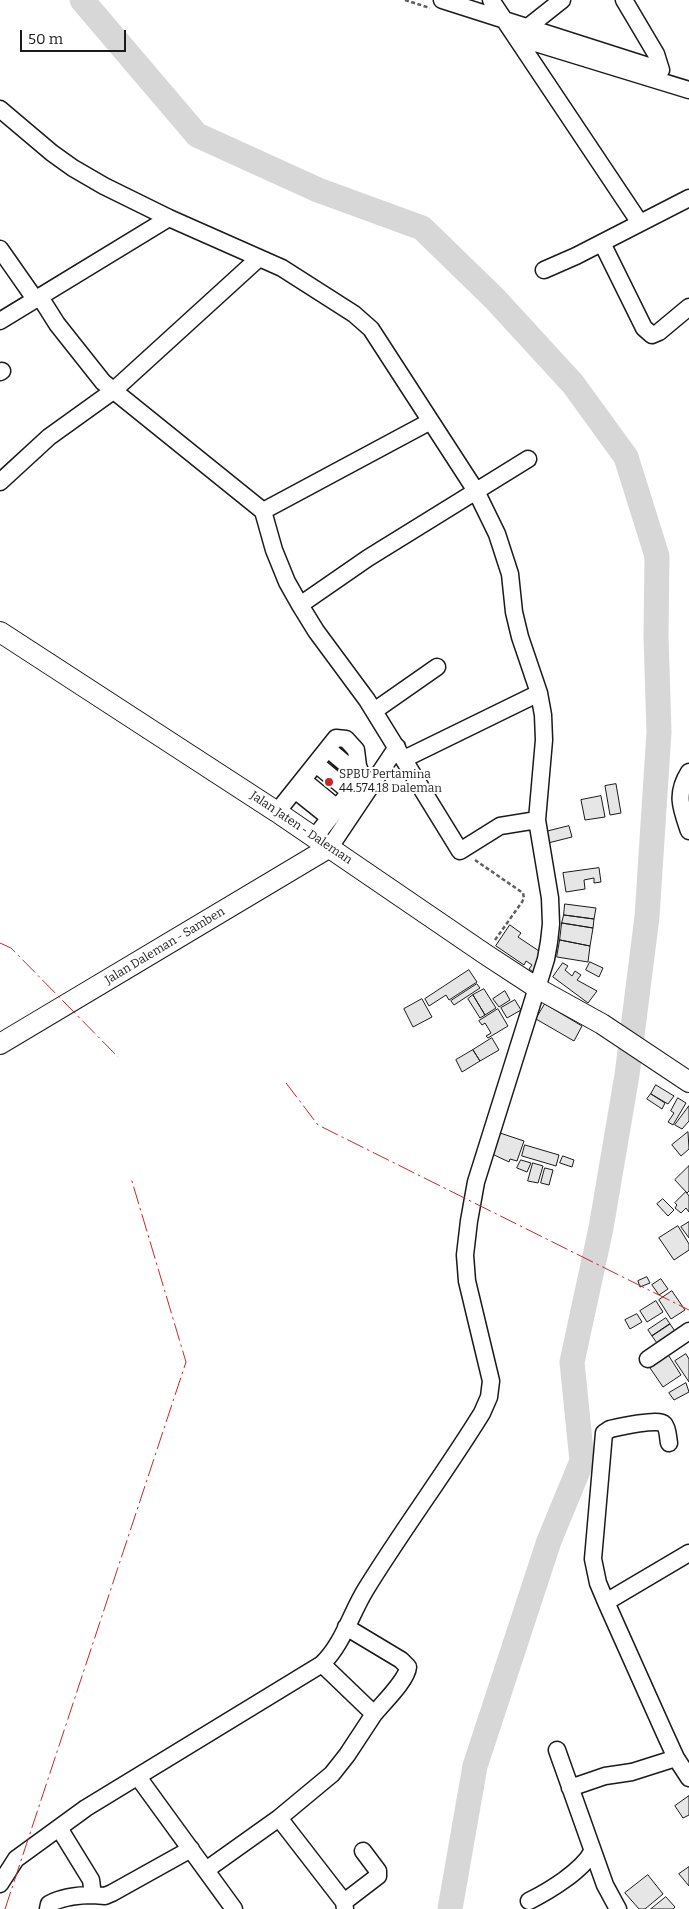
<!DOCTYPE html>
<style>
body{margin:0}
#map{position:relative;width:689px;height:1909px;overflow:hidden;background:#fff;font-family:Bitter,serif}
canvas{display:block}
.scale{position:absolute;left:20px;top:30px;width:106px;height:22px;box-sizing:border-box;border:2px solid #1a1a1a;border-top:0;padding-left:6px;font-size:15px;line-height:18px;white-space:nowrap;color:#1a1a1a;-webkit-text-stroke:4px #fff;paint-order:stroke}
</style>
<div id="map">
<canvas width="689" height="1909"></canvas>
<div class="scale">50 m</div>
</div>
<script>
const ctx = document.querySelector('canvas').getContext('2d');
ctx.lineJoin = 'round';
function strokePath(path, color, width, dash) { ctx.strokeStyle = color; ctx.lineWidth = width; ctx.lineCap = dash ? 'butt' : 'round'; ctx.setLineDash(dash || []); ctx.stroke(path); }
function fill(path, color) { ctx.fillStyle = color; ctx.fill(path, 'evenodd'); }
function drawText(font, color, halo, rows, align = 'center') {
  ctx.font = font + ' Bitter,serif'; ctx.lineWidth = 4; ctx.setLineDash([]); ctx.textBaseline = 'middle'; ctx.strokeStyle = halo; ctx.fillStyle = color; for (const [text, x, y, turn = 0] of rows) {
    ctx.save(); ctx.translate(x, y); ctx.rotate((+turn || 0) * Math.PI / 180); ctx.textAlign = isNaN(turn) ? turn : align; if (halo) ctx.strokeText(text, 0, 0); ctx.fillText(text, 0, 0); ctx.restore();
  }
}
strokePath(new Path2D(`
 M82,0L197,135L318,190L422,228L495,299L573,384L626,457L657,556L656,636L659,732L647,917L627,1075L601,1228L572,1362L582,1461L549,1541L475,1766L450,1909`), '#d7d7d7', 25);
const building = new Path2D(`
 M616,784L621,813L610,815L605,786Z
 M601,796L605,817L585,820L581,800Z
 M569,826L572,837L548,843L545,832Z
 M599,868L601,882L594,883V878L584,880L585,889L566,892L563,873Z
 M565,904L596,908L594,919L564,915Z
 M564,915L594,919L593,928L562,923Z
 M562,923L593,928L590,946L560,940Z
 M510,925L521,933L518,937L542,953L536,974L529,969L532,965L526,961L524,965L496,946Z
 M560,940L590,946L588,962L557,957Z
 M590,962L603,968L599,977L586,970Z
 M563,963L568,966L565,970L572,976L575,971L581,975L577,980L597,991L588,1003L553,977Z
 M469,970L477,982L449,1000L446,995L429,1006L425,999Z
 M477,984L480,988L454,1005L451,1001Z
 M484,989L496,1008L485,1015L473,995Z
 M505,991L510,1000L499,1007L493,999Z
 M473,995L485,1015L480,1018L468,999Z
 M422,999L432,1017L413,1027L404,1009Z
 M515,1000L521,1010L507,1018L501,1008Z
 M545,1004L582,1026L574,1041L536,1019Z
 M498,1009L508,1026L488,1038L486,1036L491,1033L485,1023L482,1025L479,1021Z
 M492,1038L499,1050L480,1061L473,1050Z
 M473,1050L480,1061L462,1072L456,1060Z
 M656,1085L674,1096L668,1104L651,1094Z
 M651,1094L665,1103L662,1109L647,1099Z
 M678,1098L686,1103L673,1125L668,1122L674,1113L671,1111Z
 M689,1106V1121L682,1129L675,1125Z
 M497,1132L524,1141L517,1161L510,1159L509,1162L490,1153Z
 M688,1132L689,1149L681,1156L672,1145Z
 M525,1145L559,1155L556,1166L522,1156Z
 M563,1156L574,1160L572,1167L560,1163Z
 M521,1160L531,1163L527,1172L517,1168Z
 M533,1163L543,1166L538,1183L528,1181Z
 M689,1166V1191L687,1193L675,1180Z
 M545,1168L553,1170L549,1185L541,1183Z
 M686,1192L689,1196V1212L686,1208L681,1213L675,1208L677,1205L675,1203Z
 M663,1199L674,1210L668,1216L657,1204Z
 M689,1222V1238L681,1227Z
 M678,1226L689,1244V1250L674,1260L659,1238Z
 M647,1277L650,1283L640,1287L638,1281Z
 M661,1279L668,1289L659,1295L652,1285Z
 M672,1291L685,1310L671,1319L659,1300Z
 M656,1301L663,1312L647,1322L640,1311Z
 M637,1314L642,1322L630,1329L625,1320Z
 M666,1318L670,1324L652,1336L648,1330Z
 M670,1324L677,1334L659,1346L652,1336Z
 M667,1353L681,1375L663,1387L648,1365Z
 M686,1354L689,1359V1382L675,1361Z
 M686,1383L689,1392L674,1400L669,1393Z
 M689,1796V1815L683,1818L675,1806Z
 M689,1867V1886L679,1874Z
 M648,1875L663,1894L645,1909H639L625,1893Z
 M666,1897L675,1907L673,1909H651Z`);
fill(building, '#e6e6e6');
strokePath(building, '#1a1a1a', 1);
const minor = new Path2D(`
 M442,0L661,70
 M491,0L640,223
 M624,0L656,54L661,70
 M528,27L562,0
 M516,37L689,90
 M0,109L52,153L73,168L104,186L169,218L282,268L354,314L371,329L476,491L497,534L510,574L514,612L520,637L539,693L543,715L544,740L537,820L550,898L551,924L549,942L546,959L476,1182L469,1221L465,1255L467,1281L491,1381L489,1397L482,1413C445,1473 403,1529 366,1589C351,1613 343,1644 322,1664L86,1808L16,1859L0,1884
 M602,243L644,328L652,335L659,332L689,307
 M0,249L35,299
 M544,270L576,256L689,198
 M40,297L57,324L103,382L263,511L274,550L287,582L300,605L316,631L367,700L460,851L500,826L537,820
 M0,321L169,218
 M0,372L2,371
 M0,482L49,437L113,391L259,258
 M263,511L429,422
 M300,605L368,558L528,459
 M374,711L437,667
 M328,749L361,777
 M404,759L539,693
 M316,764L350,792
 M689,772C675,794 681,808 689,831
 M303,780L337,808
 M295,790L330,818
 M277,812L336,738L346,739L356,750L358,766L362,776L315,837
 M330,847L397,747
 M648,1359L689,1331
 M689,1553L606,1602L665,1734L676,1758L689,1778
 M606,1602L598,1583L593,1559L604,1433L610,1429C619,1427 659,1418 664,1424C668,1428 668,1438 669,1443
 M346,1627L401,1660L408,1667C407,1680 383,1703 374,1714
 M557,1750L605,1885L618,1909
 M138,1777L234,1909
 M570,1788L605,1776L632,1772L676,1758
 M279,1818L344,1902L345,1909
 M206,1870L279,1818L332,1774L347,1755L374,1714L322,1664
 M93,1895L105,1896L112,1893L191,1849
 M529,1901C549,1891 582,1871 592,1852
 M344,1902L378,1876V1871L363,1851
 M48,1909L49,1904C62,1897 78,1895 93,1895L91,1880L59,1828`);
const major = new Path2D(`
 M0,632L277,812L485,954L537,988L602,1024L689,1082
 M0,1044L330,847`);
strokePath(minor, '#1a1a1a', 19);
strokePath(major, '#1a1a1a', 22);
strokePath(new Path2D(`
 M405,0L430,8
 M475,860L523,893L524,898L522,902L495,940`), '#5f5f5f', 2.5, [4, 2.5]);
strokePath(minor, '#fff', 16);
strokePath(major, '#fff', 20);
strokePath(new Path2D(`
 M0,943L11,948L118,1057
 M286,1083L318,1125L689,1310
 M5,1909L186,1362L131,1178`), '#c62828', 1, [18, 4, 2.5, 4]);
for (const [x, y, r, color] of [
 [329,782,5,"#c62828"]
]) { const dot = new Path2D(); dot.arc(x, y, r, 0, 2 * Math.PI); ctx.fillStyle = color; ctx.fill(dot); strokePath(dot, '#fff', 2); }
drawText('12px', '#1a1a1a', '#fff', [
 ["SPBU Pertamina",339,775],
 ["44.574.18 Daleman",339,789]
], 'left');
drawText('12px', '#1a1a1a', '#fff', [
 ["Jalan Jaten - Daleman",301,828,34],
 ["Jalan Daleman - Samben",165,946,-31]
]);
</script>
